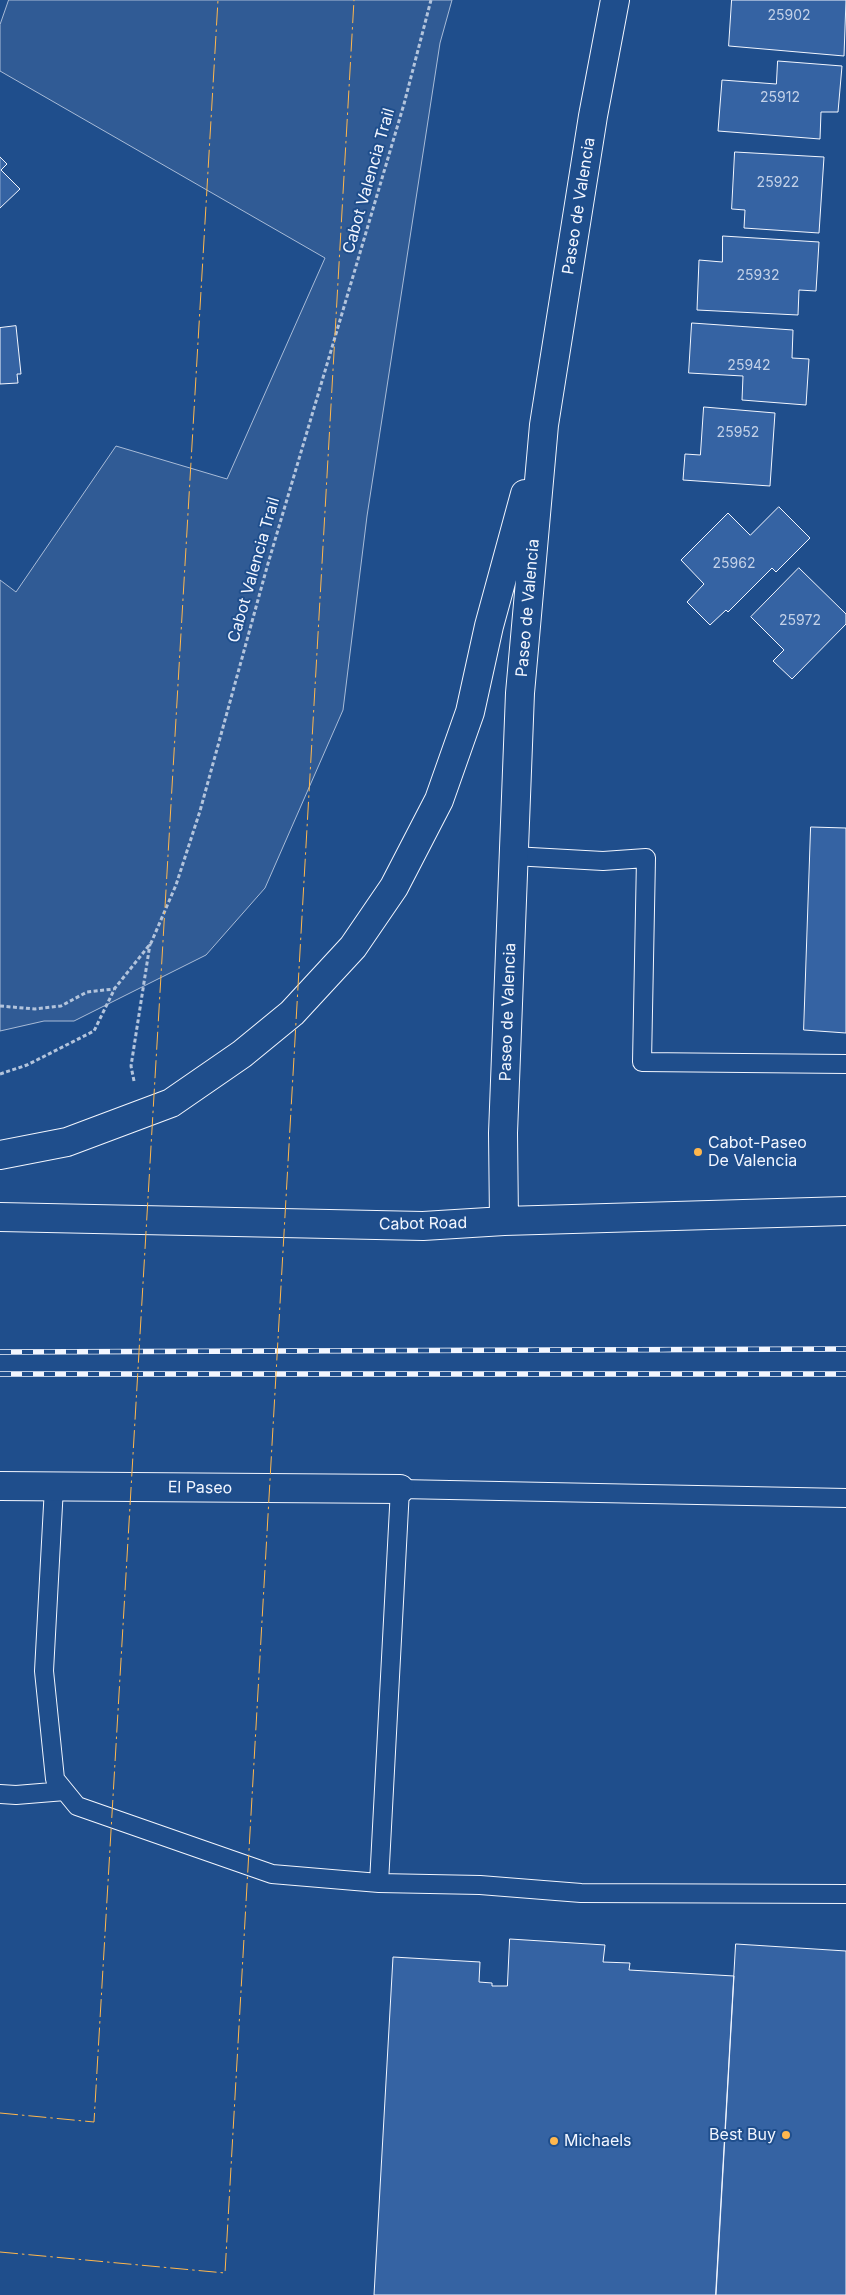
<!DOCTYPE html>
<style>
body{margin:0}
canvas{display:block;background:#1f4e8c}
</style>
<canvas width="846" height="2295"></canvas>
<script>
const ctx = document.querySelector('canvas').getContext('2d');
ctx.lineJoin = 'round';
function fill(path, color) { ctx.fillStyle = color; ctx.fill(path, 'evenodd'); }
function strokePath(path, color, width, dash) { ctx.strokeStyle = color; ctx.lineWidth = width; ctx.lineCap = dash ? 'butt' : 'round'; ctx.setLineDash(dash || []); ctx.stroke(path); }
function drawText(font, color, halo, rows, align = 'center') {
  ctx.font = font + ' Inter,sans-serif'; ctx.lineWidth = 4; ctx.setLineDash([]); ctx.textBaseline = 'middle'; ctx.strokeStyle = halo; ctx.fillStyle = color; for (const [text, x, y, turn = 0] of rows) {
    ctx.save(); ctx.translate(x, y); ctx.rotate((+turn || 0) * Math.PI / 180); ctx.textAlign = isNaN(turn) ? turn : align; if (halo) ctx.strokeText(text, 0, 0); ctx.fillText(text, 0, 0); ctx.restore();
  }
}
const built = new Path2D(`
 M9,0H452L440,43L367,516L343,710L265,888L206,955L74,1021H44L0,1031V580L16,592L116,446L227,479L325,258L0,71V25Z`);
fill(built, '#305b95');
strokePath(built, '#a8bbd7', 1);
const building = new Path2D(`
 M732,0H846L844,56L729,46Z
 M778,61L842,66L838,112H821L820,139L718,131L722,80L776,84Z
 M735,152L824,157L819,233L744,228L745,210L732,209Z
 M0,157L7,164L1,170L20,189L0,208Z
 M723,236L819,242L816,291L799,290L798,315L697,310L699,260L722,262Z
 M692,323L793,330L792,358L809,359L806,405L742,400L743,376L689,373Z
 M16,326L21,374H17L18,383L0,384V328Z
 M704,407L775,413L770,486L683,480L685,454L700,455Z
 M779,507L810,538L776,572L772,568L728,612L726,610L710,625L687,602L704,584L681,560L728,513L750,535Z
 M799,568L846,614V624L792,679L773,661L784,650L751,617Z
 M811,827L846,828V1033L804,1030Z
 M510,1939L605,1945L603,1962L630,1963L629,1970L734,1976L716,2295H374L393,1957L480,1962L479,1982L492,1983V1986H507Z
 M736,1944L846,1951V2295H716Z`);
fill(building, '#3563a3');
strokePath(building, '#f2f6ff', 1);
const lane = new Path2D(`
 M513,856L603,861L646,858L642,1062L846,1064
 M54,1487L44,1671L55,1779L77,1806L272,1874L379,1883L400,1489L846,1498
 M0,1794L16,1795L65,1791
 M379,1883L480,1885L581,1893L846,1894`);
const secondary = new Path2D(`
 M0,1155L67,1142L171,1103L242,1054L292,1013L353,947L394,887L439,800L470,712L489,626L525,494
 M0,1217L423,1226L504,1221L846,1211
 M504,1221L503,1133L520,693L544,425L593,116L615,0
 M0,1486L400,1489`);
strokePath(lane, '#f2f6ff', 20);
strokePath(secondary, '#f2f6ff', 30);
strokePath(new Path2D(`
 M0,1006L35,1009L61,1006L87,992L114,989
 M0,1074L27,1065L94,1031L115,988L151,943L176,885L200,811L267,567L404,104L431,0
 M134,1081L131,1066L150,944`), '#b3c4dc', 3, [4, 2.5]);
strokePath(lane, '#1f4e8c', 18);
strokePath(secondary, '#1f4e8c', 28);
const rail = new Path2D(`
 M0,1352L846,1349
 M0,1374H846`);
strokePath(rail, '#f2f6ff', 5.5);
strokePath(rail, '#1f4e8c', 4, [11]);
strokePath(new Path2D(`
 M0,2113L94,2122L218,0
 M0,2252L225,2273L354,0`), '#ffb74d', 1, [18, 4, 2.5, 4]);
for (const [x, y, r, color] of [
 [698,1152,5,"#ffb74d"],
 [786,2135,5,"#ffb74d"],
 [554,2141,5,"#ffb74d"]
]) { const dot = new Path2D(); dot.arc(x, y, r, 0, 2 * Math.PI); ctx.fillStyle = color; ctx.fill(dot); strokePath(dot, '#1f4e8c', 2); }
drawText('14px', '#c3d1e8', null, [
 ["25902",789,16],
 ["25912",780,98],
 ["25922",778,183],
 ["25932",758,276],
 ["25942",749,366],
 ["25952",738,433],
 ["25962",734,564],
 ["25972",800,621]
]);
drawText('16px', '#f2f6ff', '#1f4e8c', [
 ["Cabot Valencia Trail",369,181,-74],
 ["Paseo de Valencia",579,206,-81],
 ["Cabot Valencia Trail",254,570,-74],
 ["Paseo de Valencia",528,608,-85],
 ["Paseo de Valencia",508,1012,-88],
 ["Cabot Road",423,1224,-1],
 ["El Paseo",200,1488,1]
]);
drawText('16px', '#f2f6ff', '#1f4e8c', [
 ["Cabot-Paseo",708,1143],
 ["De Valencia",708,1161],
 ["Best Buy",776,2135,"right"],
 ["Michaels",564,2141]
], 'left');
</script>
